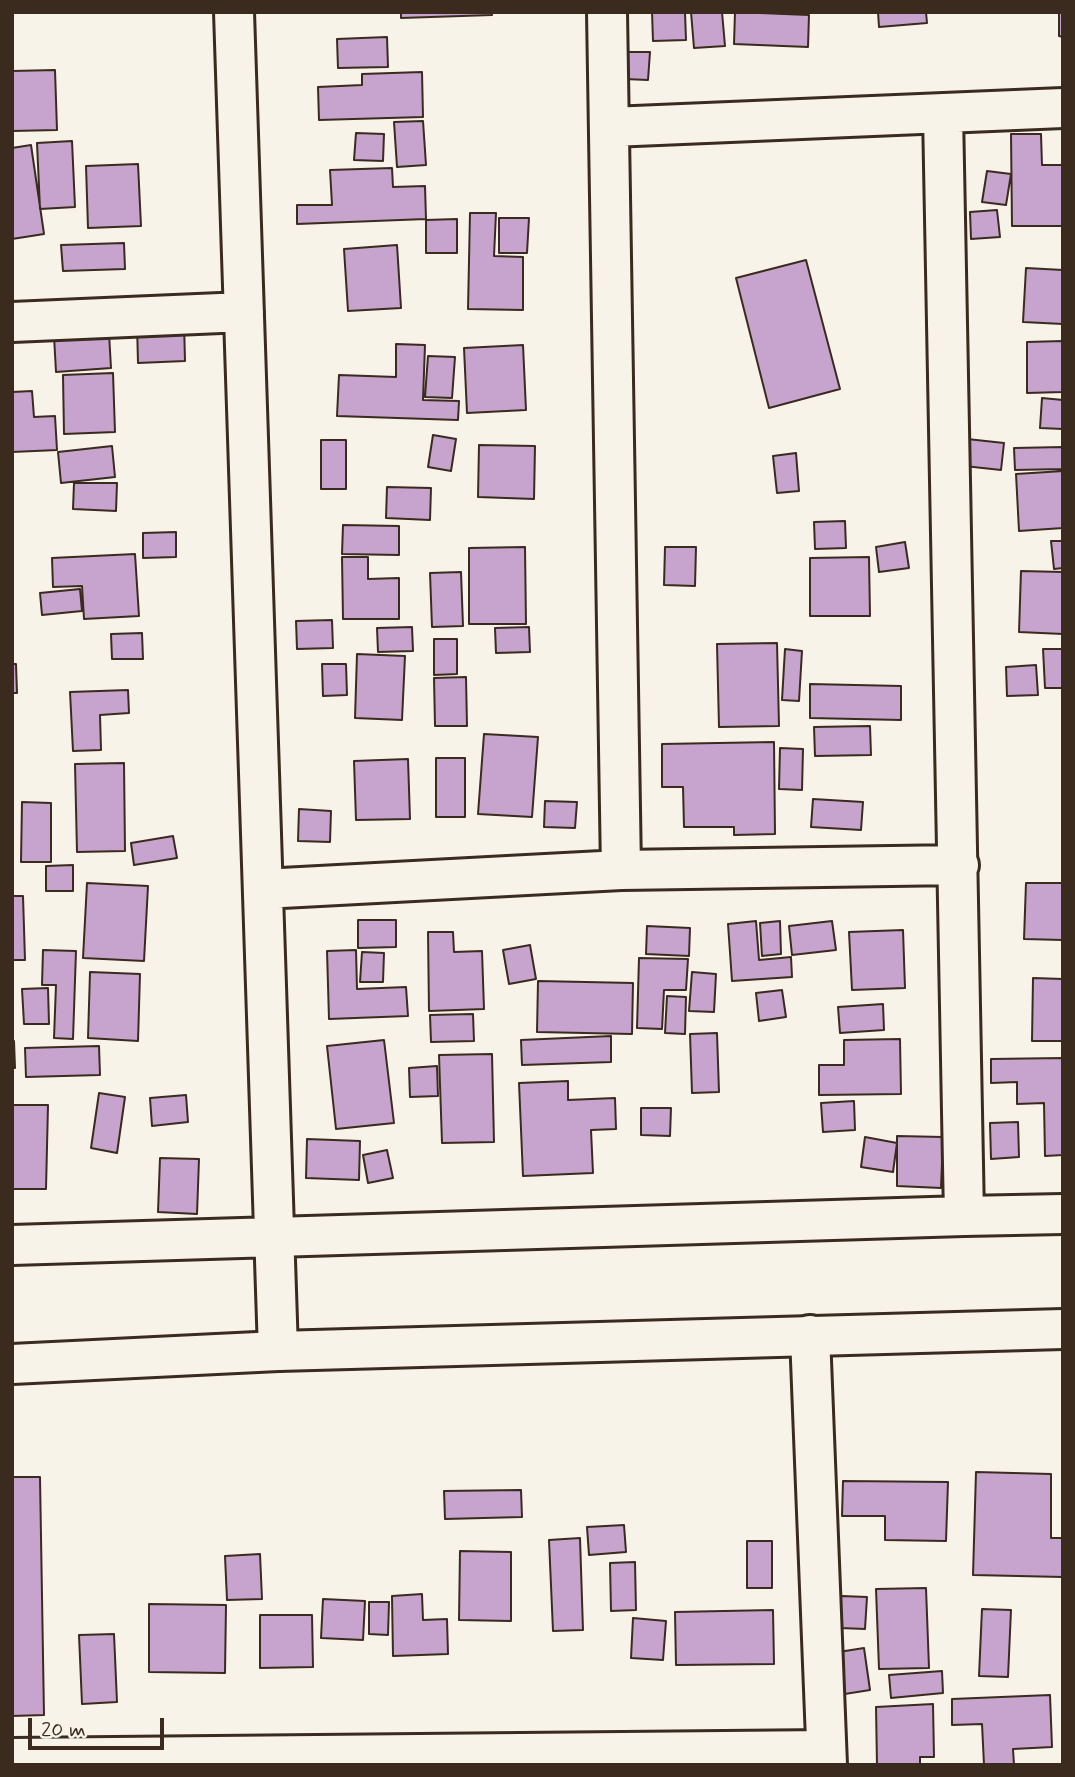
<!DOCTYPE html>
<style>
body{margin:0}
#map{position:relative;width:1075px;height:1777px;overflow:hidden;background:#f7f3e8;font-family:Mynerve,sans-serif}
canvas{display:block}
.frame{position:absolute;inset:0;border:14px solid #3b2a1e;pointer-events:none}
.scale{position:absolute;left:28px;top:1718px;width:136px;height:32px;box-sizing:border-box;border:4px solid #3b2a1e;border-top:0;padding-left:9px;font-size:21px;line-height:24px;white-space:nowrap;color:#3b2a1e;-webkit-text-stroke:5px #f7f3e8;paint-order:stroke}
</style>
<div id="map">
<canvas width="1075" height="1777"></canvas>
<div class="frame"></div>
<div class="scale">20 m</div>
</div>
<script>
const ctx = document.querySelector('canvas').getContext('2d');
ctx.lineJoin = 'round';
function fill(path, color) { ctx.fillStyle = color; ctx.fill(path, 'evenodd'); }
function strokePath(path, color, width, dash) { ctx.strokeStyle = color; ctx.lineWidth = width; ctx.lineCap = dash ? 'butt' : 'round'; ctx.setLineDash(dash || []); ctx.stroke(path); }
const building = new Path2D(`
 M401,12H492V15L401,18Z
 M652,12H685L686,40L653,41Z
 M691,12H722L725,46L694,48Z
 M735,12L809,15L808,47L734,44Z
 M878,12H926L927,23L879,27Z
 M1059,12H1063V37L1059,36Z
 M387,37L388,67L338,68L337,39Z
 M626,52H650L648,80L625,79Z
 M55,70L57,130L12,131V71Z
 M422,72L423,117L319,120L318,87L362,85V74Z
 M423,121L426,165L397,167L394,122Z
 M356,133L384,134L383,161L354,160Z
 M1011,134H1041L1042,165H1063V226H1012Z
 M72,141L75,207L40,209L37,143Z
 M31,145L44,234L12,239V148Z
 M138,164L141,226L88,228L86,166Z
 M392,168L393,187L425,186L426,219L297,224V205H332L330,170Z
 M987,171L1011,174L1006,205L982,202Z
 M997,210L1000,237L971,239L970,212Z
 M470,213H496L494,256L523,257V310L468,309Z
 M499,218H529L527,253H499Z
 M457,219V253H426V220Z
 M124,243L125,269L63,271L61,245Z
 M397,245L401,308L348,311L344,249Z
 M806,260L840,389L769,408L736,278Z
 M1026,268L1063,270V324L1023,322Z
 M184,322L185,361L138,363L137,324Z
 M109,333L111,368L56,372L54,336Z
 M1063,341V392L1027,393V342Z
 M396,344L425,345L423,400L459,401L458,420L337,416L339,375L396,377Z
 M523,345L526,410L467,413L464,348Z
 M428,356L455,357L452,398L425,397Z
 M113,373L115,432L64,434L63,375Z
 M32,391L34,417L55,416L57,450L12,452V392Z
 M1042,398L1063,400V429L1040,428Z
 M433,435L456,439L451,471L428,467Z
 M958,438L1004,443L1001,470L955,465Z
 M321,440H346V489H321Z
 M479,445L535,446L534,499L478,497Z
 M112,446L115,477L61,483L58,452Z
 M1063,447V469L1015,470L1014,448Z
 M796,453L799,491L777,493L773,456Z
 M1063,471V528L1019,531L1016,474Z
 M74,483H117L116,511L73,509Z
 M387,487L431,488L430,520L386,518Z
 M845,521L846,548L815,549L814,522Z
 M343,525L399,526V555L342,554Z
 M176,532V557L143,558V533Z
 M1051,541H1063V568L1054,569Z
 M905,542L909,568L879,572L876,547Z
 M525,547L526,624H469V548Z
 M665,547H696L695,586L664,585Z
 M135,554L139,616L84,619L82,586L53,587L52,558Z
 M342,557H368V579L399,578V619H343Z
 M869,557L870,616H810V558Z
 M1021,571L1063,572V634L1019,632Z
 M461,572L463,626L432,627L430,573Z
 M80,589L82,611L42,615L40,593Z
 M332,620L333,648L297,649L296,621Z
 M412,627L413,651L378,652L377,628Z
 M529,627L530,652L496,653L495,628Z
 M142,633L143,659H112L111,634Z
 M434,639H457V674L434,675Z
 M777,643L779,726L719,727L717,644Z
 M785,649L802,651L799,701L782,700Z
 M1043,649H1063V688H1045Z
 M357,654L405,656L402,720L355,718Z
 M12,664H16L17,693H12Z
 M322,664H346L347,695L323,696Z
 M1036,665L1038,695L1007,696L1006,667Z
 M466,677L467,726H435L434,678Z
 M810,684L901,686V720L810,718Z
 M128,690L129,713L100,715L101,750L73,751L70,692Z
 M870,726L871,755L815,756L814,727Z
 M484,734L538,737L532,817L478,814Z
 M774,742L775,834L734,835V827H684L683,787H662V744Z
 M780,748L803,749L802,790L779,789Z
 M436,758H465V817H436Z
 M408,759L410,819L356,820L354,761Z
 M124,763L125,851L77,852L75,764Z
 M813,799L863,802L861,830L811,827Z
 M545,801L577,802L575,828L544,827Z
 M22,802L51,803V862H21Z
 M299,809L331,811L330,842L298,841Z
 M173,836L177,858L134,865L131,843Z
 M73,865V891H46V866Z
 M87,883L148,886L144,961L83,958Z
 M1026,883H1063V940L1024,939Z
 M12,896H23L25,960H12Z
 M358,920H396V947L358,948Z
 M756,921L759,960L791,957L792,977L732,981L728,924Z
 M780,921L781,954L762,956L760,923Z
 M832,921L836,950L792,955L789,926Z
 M647,926L690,928L689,956L646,954Z
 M903,930L905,988L852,990L849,932Z
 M428,932H453L454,952L482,951L484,1009L429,1011Z
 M530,945L536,979L509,984L503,950Z
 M43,950L76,951L73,1039L54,1038L56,985H42Z
 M356,950L357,989L406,987L408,1016L329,1019L327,951Z
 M362,952L384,953L383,982H360Z
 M639,958L688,959L686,990H664L662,1029L637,1028Z
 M90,972L140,974L138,1041L88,1038Z
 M692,972L716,974L714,1012L689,1011Z
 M1033,978L1063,979V1041H1032Z
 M538,981L633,983L632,1034L537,1032Z
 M48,988L49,1024H24L22,989Z
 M782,990L786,1017L759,1021L756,993Z
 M667,996L686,997L685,1034L665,1033Z
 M883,1004L884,1030L840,1033L838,1007Z
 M473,1014L474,1041L431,1042L430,1015Z
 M717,1033L719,1092L692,1093L690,1034Z
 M611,1036V1062L522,1065L521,1040Z
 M900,1039L901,1094L819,1095V1065H844V1040Z
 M384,1040L394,1123L336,1129L327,1046Z
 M12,1041H14L15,1068H12Z
 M99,1046L100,1075L26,1077L25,1048Z
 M492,1054L494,1142L442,1143L439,1055Z
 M1063,1058V1155L1045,1156L1044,1103L1017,1104V1082L991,1083V1059Z
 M437,1066L438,1096L410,1097L409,1068Z
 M568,1081V1100L615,1098L616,1129L591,1130L593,1173L523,1176L519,1083Z
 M99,1093L125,1097L117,1153L91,1148Z
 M186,1095L188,1122L152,1126L150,1098Z
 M854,1101L855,1130L823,1132L821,1103Z
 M12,1105H48L46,1189H12Z
 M641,1108H671L670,1136L641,1135Z
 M1018,1122L1019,1157L991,1159L990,1123Z
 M897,1136L943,1137L941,1188L897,1186Z
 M865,1137L897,1143L893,1172L861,1167Z
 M307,1139L360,1141L359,1180L306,1178Z
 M387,1150L393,1178L368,1183L363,1155Z
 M160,1158L199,1159L197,1214L158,1212Z
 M976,1472L1051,1474V1538H1063V1577L973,1575Z
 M12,1477H40L44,1715L12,1716Z
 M843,1481L948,1482L946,1541L885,1540V1516H842Z
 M521,1490L522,1517L445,1519L444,1491Z
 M624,1525L626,1552L589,1555L587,1527Z
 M580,1538L583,1630L553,1631L549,1540Z
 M747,1541H772V1588H747Z
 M460,1551L511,1552V1621L459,1620Z
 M260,1554L262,1599L227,1600L225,1556Z
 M635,1562L636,1610L611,1611L610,1563Z
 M926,1588L929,1668L879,1669L876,1589Z
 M422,1594L423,1620L447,1619L448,1654L393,1656L392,1596Z
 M841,1596L867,1597L865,1629L840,1628Z
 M323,1599L365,1601L363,1640L321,1638Z
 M369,1602H389L388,1635L369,1634Z
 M149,1604L226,1605L225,1673L149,1672Z
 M982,1609L1011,1610L1008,1677L979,1676Z
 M773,1610L774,1664L676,1665L675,1612Z
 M260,1615H312L313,1667L260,1668Z
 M633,1618L666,1621L663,1660L631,1658Z
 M114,1634L117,1702L82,1704L79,1635Z
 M864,1648L870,1690L832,1696L826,1654Z
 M942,1671L943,1693L891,1698L889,1675Z
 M1050,1695L1052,1747L1013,1749L1014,1765H984L982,1724L952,1725V1699Z
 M933,1704L934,1757H920V1765H877L876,1707Z`);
fill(building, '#c6a4ce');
strokePath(building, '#3b2a1e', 2);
const minor = new Path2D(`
 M234,12L278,1351
 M607,12L621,870
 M611,127L1063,108
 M12,322L244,312
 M263,889L621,870L959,865
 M964,1216L1063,1214
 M12,1245L964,1216L943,113
 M810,1335L827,1765
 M12,1758L826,1750`);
const tertiary = new Path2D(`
 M12,1364L278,1351L1063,1329`);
strokePath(minor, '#3b2a1e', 44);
strokePath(tertiary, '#3b2a1e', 44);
strokePath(minor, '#f7f3e8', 38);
strokePath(tertiary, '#f7f3e8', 38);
</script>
